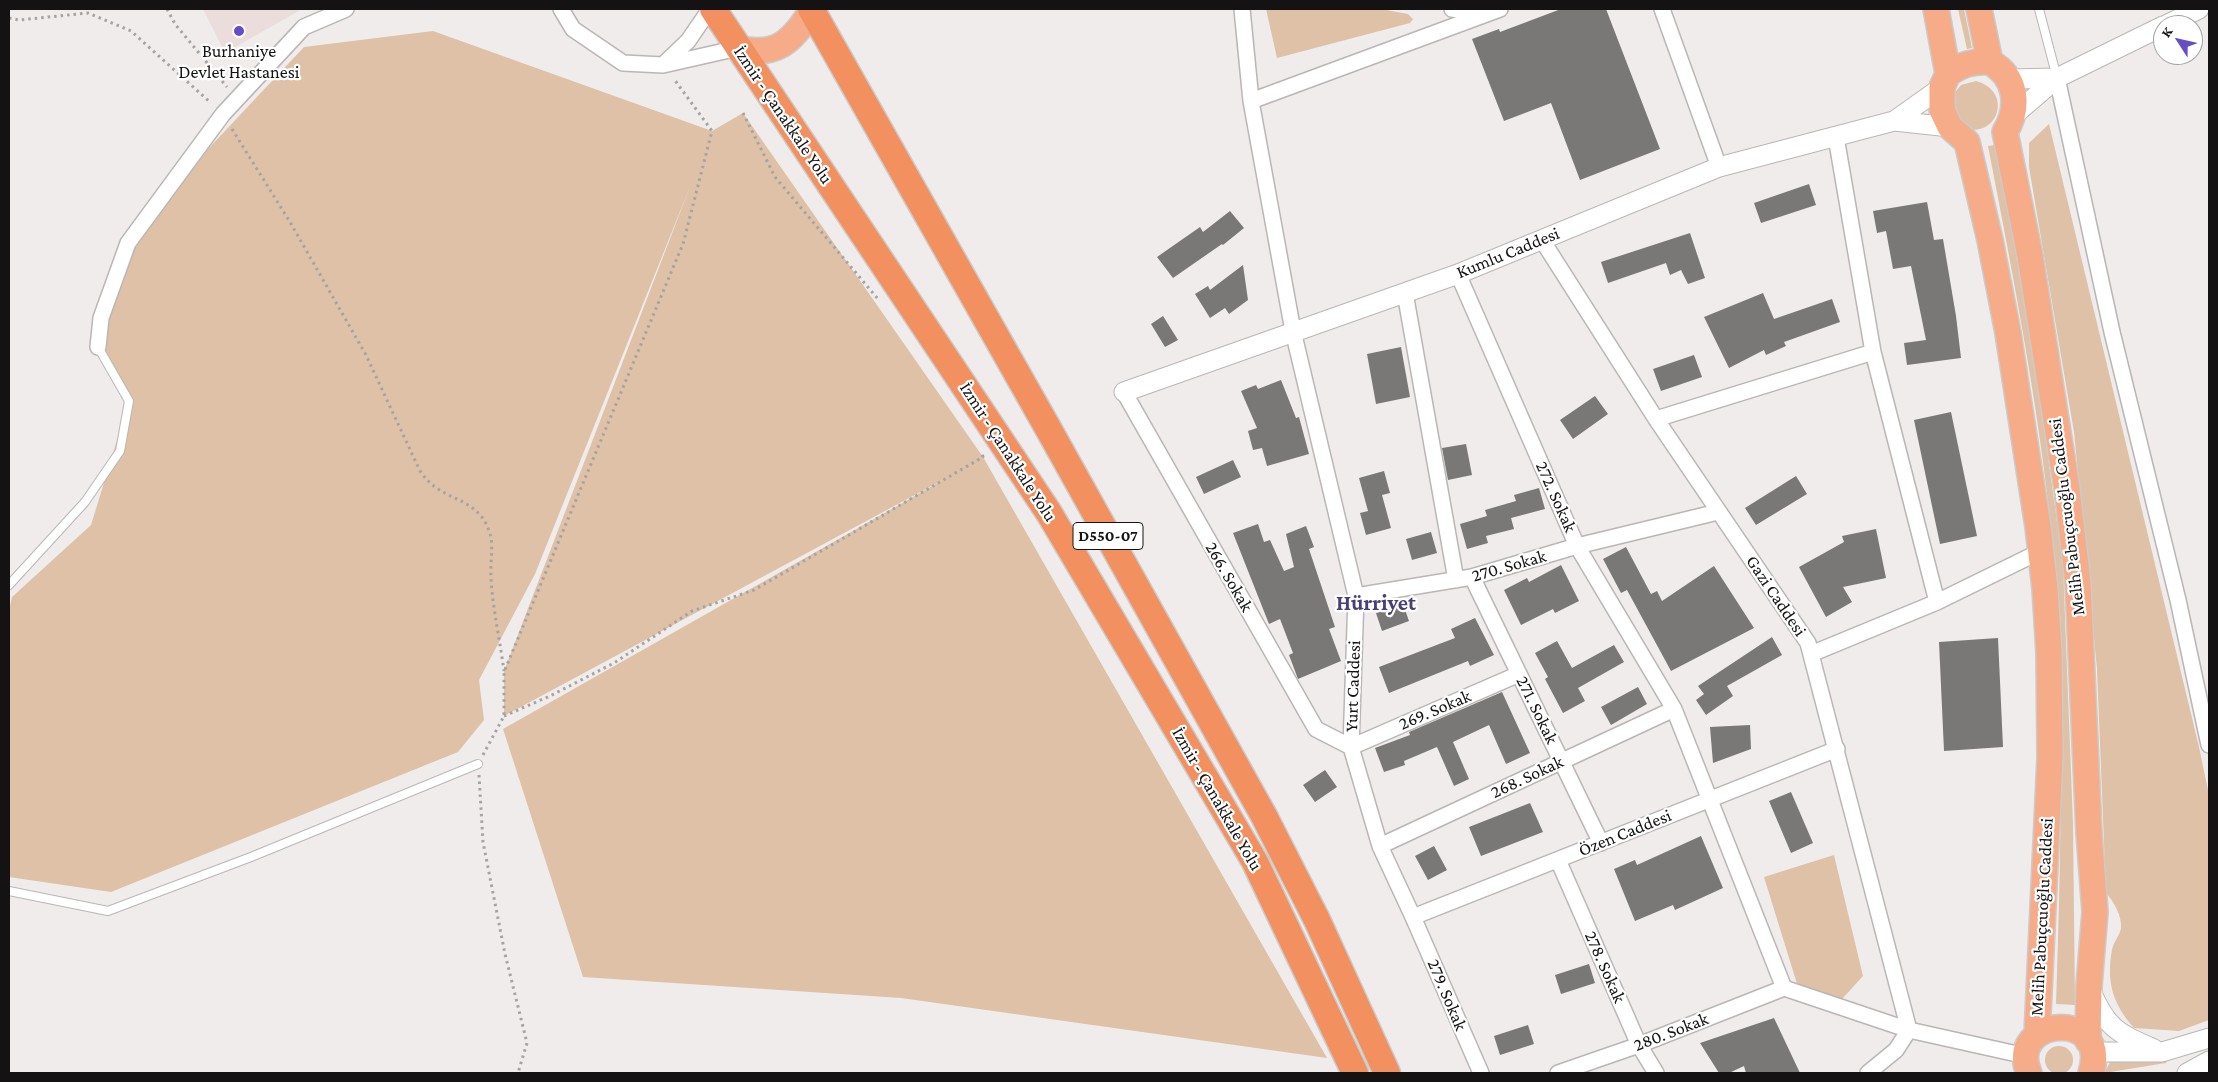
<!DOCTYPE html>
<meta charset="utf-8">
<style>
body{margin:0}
#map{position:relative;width:2218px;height:1082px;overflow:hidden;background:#f0ecec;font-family:"Crimson Pro",serif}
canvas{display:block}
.frame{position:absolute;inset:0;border:10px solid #141212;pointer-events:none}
.north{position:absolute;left:2153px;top:15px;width:50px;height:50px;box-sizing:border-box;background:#fff;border:1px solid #a1a0a0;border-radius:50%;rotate:305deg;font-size:14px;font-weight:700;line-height:20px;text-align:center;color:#141212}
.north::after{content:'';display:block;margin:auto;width:18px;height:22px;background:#664dc6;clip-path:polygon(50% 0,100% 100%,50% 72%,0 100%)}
</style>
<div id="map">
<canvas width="2218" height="1082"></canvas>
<div class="frame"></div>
<div class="north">K</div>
</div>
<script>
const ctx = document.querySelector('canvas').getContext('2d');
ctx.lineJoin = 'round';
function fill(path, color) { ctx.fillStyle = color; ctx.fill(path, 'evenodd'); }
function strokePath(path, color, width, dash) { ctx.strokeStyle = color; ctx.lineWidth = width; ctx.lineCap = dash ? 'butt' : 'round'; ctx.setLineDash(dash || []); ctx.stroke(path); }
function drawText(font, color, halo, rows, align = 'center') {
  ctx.font = font + ' "Crimson Pro",serif'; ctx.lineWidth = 4.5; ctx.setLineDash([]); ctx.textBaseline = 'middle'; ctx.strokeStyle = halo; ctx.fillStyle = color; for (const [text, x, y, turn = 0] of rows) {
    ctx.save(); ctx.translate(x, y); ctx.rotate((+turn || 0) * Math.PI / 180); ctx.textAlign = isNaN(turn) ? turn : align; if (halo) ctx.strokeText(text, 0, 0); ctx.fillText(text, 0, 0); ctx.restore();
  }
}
fill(new Path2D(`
 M203,9H302L225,53Z`), '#eadddc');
fill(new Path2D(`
 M1266,9H1381L1408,14L1413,19L1410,23L1277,58Z
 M1958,9H1964L1972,48L1967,49Z
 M433,31L712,131L743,113L983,457L1327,1058L901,998L583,977L503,729L950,476L504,716V671L691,184L535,574L479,680L484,720L458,752L111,892L9,877V611L12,597L91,525L129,401L98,347L128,243L207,150L304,47Z
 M1976,81C2016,92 1996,144 1959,126L1951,97L1961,85Z
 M2049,124L2199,747L2209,795V1020L2179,1031L2134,1028C2113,1004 2106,982 2112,950C2113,943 2120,935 2121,928C2122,916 2114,902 2106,893L2097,669L2074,432L2029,167V143Z
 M1994,145L2014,243L2038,384L2063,565L2073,824L2075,1005L2056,1004C2060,887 2063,770 2058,653C2057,625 2057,597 2055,570C2043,428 2015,286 1988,146Z
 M1834,855L1863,976L1842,999L1798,987L1764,877Z
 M2045 1060a14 14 0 1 1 28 0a14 14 0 1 1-28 0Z
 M2114,1055L2168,1059L2166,1063L2104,1073Z`), '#dec1a7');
fill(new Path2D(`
 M1561,9H1606L1660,149L1580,180L1551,103L1504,121L1472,39L1499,29L1500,32Z
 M1809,184L1816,205L1761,223L1754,203Z
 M1927,202L1934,240L1943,239L1956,316L1961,358L1907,365L1904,343L1926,340L1911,266L1893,269L1886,231L1877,233L1873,211Z
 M1230,211L1244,228L1223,245L1222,244L1173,278L1157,257L1200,227L1203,232Z
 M1690,233L1705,278L1688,284L1681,270L1670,275L1666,263L1608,283L1601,262Z
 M1243,265L1248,300L1229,314L1225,308L1210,318L1195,294L1208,286L1210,290Z
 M1763,293L1774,319L1832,299L1840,322L1784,342L1786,346L1766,355L1764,350L1729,368L1704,317Z
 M1163,316L1178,340L1165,347L1151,324Z
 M1401,347L1410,397L1376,404L1367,354Z
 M1694,355L1702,377L1661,391L1653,369Z
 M1281,380L1296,418L1299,417L1309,454L1267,466L1262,448L1253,450L1248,431L1257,428L1241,391L1256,385L1258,389Z
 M1595,396L1608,414L1573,439L1560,420Z
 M1951,412L1977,536L1940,544L1914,420Z
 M1466,444L1472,475L1448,480L1442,448Z
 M1233,460L1241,477L1204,494L1196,477Z
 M1384,471L1390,493L1382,495L1391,528L1366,535L1360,513L1368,511L1359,478Z
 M1796,476L1807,494L1756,525L1745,508Z
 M1539,488L1545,509L1511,518L1514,529L1486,536L1488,543L1467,549L1460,524L1487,516L1485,510L1516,501L1514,495Z
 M1258,524L1264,542L1270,540L1284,571L1294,567L1286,534L1306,526L1314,547L1309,549L1335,627L1329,629L1341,661L1298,679L1289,655L1293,653L1280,619L1269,624L1233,533Z
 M1876,529L1886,578L1843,587L1852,602L1826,617L1799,567L1844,542L1842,536Z
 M1431,532L1437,553L1412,560L1406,539Z
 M1626,547L1651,594L1657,591L1662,601L1714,566L1754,628L1671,671L1627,590L1621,593L1603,559Z
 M1561,565L1579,601L1555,613L1553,609L1521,625L1504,590L1527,578L1529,582Z
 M1403,604L1409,621L1382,631L1376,613Z
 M1475,618L1494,655L1470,666L1468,661L1389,693L1379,667L1455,638L1451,629Z
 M1772,637L1782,655L1727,686L1733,696L1706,715L1696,700L1704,694L1698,686Z
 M1998,638L2003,747L1944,751L1939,642Z
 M1557,641L1572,668L1614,645L1624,662L1578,688L1585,701L1563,713L1545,679L1548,677L1535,653Z
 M1638,687L1647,704L1611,725L1601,707Z
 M1502,692L1530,753L1506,764L1489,725L1453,742L1469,779L1454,786L1437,747L1404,761L1405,765L1384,772L1375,748L1410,735L1409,732Z
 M1750,725L1751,749L1713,763L1710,727Z
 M1325,770L1337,787L1315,802L1303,785Z
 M1791,792L1813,843L1791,853L1769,801Z
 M1530,803L1543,832L1481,856L1469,827Z
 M1701,836L1723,888L1675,910L1673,905L1635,921L1614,869L1635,860L1637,865Z
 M1434,846L1447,870L1428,880L1415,856Z
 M1589,964L1595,983L1561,994L1555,975Z
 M1774,1018L1800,1073H1746L1744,1066L1729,1073H1719L1700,1043Z
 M1528,1025L1534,1044L1500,1055L1494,1036Z`), '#7a7777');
const service = new Path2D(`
 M2039,9L2057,78
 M9,585L85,502L120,451L129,401L98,347
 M9,891L108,911L251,857L478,764`);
const minor = new Path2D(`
 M561,9L573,29L623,63L663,65L738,48
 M1242,9L1251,101L1293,331L1356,596L1351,747L1380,846L1413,917L1481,1073
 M1452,9L1483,14
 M1662,9L1719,167
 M663,65L688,41L710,9
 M2057,78L2112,332L2178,600L2209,745
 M1251,101L1500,9
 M1836,137L1873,352L1937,602
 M1542,240L1656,419L1808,643L1909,1030
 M1458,274L1577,546L1674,709L1784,988L1909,1030L2026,1056
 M1405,293L1456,580
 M98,347L101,318L128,243L223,114L304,27L346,9
 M1124,392L1316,729L1351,747L1519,674
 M1656,419L1873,352
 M1472,577L1601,843
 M1356,596L1472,577L1577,546L1718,512
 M1811,654L1937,602L2041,551
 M1380,846L1674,709
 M1558,860L1639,1045L1656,1073
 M1413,917L1837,749
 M1558,1073L1639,1045L1784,988
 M1868,1073L1896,1050L1909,1030`);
const tertiary = new Path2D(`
 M2166,25L2199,9
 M2009,79L2057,78
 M2014,115L2057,78L2163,26
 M1894,121L1950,127
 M1124,392L1458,274L1719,167L1894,121L1942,87
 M2091,991C2107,1029 2118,1033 2154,1049
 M2093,1052H2162L2209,1038
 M2187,1073L2209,1061`);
const primary = new Path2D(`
 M1936,9L1948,74L1942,87V110L1950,127L1967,142L1990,240L2008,333L2038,527L2045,589L2049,653L2050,758L2037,1035
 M1979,9L1990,62C2017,77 2020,107 2005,132L2030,256L2067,489L2078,583L2089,833L2095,912L2089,986L2088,1041
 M738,48C776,58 793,41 812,10
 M1948,74C1962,64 1973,61 1990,62
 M2029,1073C2005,1018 2111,1007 2091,1073`);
const trunk = new Path2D(`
 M713,9L1049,513L1255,862L1355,1073
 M811,9L1049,430L1264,816L1317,920L1387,1073`);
strokePath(service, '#bab6b5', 10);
strokePath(minor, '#bab6b5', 18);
strokePath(tertiary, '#bab6b5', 21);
strokePath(primary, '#cbcbcb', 28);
strokePath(trunk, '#cbcbcb', 29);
strokePath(new Path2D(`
 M167,9L175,24L227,87
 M9,18L19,20L88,13L131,31L211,103
 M743,113L775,177L878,299
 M232,129L290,222L366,355L420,471C439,499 463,495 481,516C486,522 489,530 491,537C493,551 490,565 491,579C493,610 500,641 504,671
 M504,716L550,696L614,663L692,611L754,590L983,457L982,454
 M483,755L504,716V672L683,244L712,131L674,79
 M479,775L483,842L505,954L527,1043L518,1073`), '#a6a3a3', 3, [2.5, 4]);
strokePath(service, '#fff', 8);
strokePath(minor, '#fff', 15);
strokePath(tertiary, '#fff', 19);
strokePath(primary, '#f6ac88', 25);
strokePath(trunk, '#f39060', 26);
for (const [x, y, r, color] of [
 [239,31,6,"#664dc6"]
]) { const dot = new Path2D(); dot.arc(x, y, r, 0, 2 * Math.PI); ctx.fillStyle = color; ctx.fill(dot); strokePath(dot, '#fff', 2); }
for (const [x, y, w] of [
 [1108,536,70]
]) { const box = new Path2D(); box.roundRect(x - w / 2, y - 13.5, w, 27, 4); ctx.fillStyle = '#fff'; ctx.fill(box); strokePath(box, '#141212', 1); }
drawText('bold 16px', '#141212', null, [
 ["D550-07",1108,536]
]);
drawText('18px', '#141212', '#fff', [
 ["Burhaniye",239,51],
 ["Devlet Hastanesi",239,72]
]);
drawText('18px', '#141212', '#fff', [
 ["İzmir - Çanakkale Yolu",783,115,56],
 ["Kumlu Caddesi",1508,253,-22],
 ["İzmir - Çanakkale Yolu",1008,452,57],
 ["272. Sokak",1556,497,66],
 ["Melih Pabuçcuoğlu Caddesi",2067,517,-97],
 ["270. Sokak",1509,566,-16],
 ["266. Sokak",1229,577,60],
 ["Gazi Caddesi",1776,596,56],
 ["Yurt Caddesi",1353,686,-88],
 ["269. Sokak",1435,710,-23],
 ["271. Sokak",1537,710,64],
 ["268. Sokak",1527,777,-25],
 ["İzmir - Çanakkale Yolu",1217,799,60],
 ["Özen Caddesi",1625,833,-22],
 ["Melih Pabuçcuoğlu Caddesi",2042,917,-87],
 ["278. Sokak",1605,967,66],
 ["279. Sokak",1447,995,67],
 ["280. Sokak",1671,1032,-21]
]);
drawText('bold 22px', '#483e7c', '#fff', [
 ["Hürriyet",1376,603]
]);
</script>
